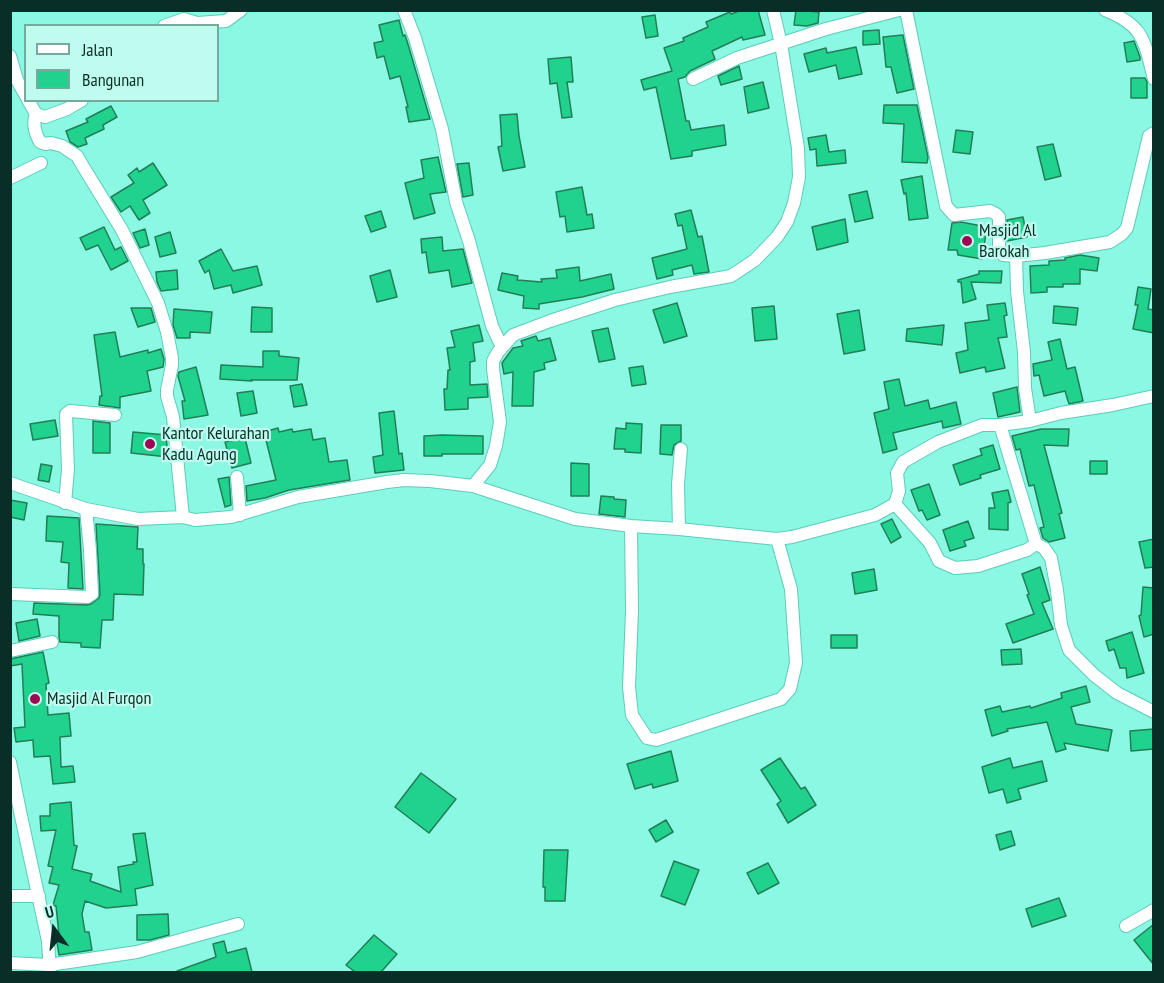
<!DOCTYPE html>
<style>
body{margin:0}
#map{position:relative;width:1164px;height:983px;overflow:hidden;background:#8af8e3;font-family:"PT Sans Narrow",sans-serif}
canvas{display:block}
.frame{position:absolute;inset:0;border:12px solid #092e28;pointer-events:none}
.legend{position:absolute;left:24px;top:24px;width:195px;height:78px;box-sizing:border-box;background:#bffcef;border:2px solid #76aa9f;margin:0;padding:8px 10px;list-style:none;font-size:18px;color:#092e28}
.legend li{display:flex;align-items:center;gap:12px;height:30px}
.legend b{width:30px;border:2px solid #76aa9f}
.north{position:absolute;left:24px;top:899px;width:60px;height:60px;-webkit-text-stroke:4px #bffcef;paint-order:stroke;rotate:345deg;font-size:16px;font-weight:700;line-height:24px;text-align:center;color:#092e28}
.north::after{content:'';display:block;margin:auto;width:21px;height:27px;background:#092e28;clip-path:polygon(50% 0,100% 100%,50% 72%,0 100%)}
</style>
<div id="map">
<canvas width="1164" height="983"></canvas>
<div class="frame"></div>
<ul class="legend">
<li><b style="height:8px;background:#fff"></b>Jalan</li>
<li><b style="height:16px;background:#21d28e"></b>Bangunan</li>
</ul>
<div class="north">U</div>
</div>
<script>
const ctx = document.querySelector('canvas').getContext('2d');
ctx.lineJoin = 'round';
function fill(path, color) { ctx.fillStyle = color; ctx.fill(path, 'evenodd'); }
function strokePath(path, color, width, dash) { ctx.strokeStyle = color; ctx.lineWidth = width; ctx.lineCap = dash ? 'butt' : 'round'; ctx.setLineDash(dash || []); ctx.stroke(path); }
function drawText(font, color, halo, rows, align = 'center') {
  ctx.font = font + ' "PT Sans Narrow",sans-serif'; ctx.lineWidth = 4.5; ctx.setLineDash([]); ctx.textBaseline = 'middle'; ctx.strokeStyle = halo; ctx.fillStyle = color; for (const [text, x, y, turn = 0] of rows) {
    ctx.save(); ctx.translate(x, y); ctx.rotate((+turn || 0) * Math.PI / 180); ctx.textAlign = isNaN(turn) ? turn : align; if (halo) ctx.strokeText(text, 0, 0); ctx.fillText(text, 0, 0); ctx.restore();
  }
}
const building = new Path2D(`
 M742,10H758L765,35L743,40L742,37L712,51L715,59L690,71L685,77L678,79L686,121H689L691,130L724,125L726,145L692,151V156L671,159L656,87L644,90L641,80L672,71L664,48L684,41L683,38L708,27L706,22L730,12L731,14Z
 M796,10L819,12L818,23L807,26L794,25Z
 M655,15L658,36L646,38L642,17Z
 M399,20L403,36L405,35L407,41L430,119L409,122L406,107H408L400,76L390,79L384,56L377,58L374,43L383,41L379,25Z
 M879,30L880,44L863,45V31Z
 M903,35L914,89L897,93L891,67H886L883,37Z
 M1134,41L1140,57V60L1127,62L1124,43Z
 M856,47L862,74L839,79L836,65L809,72L804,54L826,48L827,53Z
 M571,57L573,82H567L572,117L562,118L557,83L550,84L548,59Z
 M739,66L742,79L721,85L718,76Z
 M1131,78H1145L1147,82V98H1131Z
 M763,82L769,108L748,113L744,87Z
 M884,105H917L928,157L927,163L902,162L904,124L883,123Z
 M111,106L117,117L103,125L104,129L85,138L87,144L78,147L70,142L66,131L88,122L86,119Z
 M517,114L519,136L525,167L503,171L498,147L502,146L500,115Z
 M956,130L973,132L970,154L953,152Z
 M826,135L829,152L845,150L846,163L817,166L816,149L810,150L808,138Z
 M1053,144L1061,176L1045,180L1037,147Z
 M438,157L446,192L430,194L435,213L414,219L405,183L424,178L421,160Z
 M153,163L167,185L143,200L150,213L139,220L130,206L121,212L111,197L134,183L128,175L137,168L139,172Z
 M469,163L473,195L463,197L457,164Z
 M922,176L928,218L909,220L906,193L904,194L901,180Z
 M582,187L587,215L592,214L594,228L567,232L565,216L560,217L556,192Z
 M867,191L873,218L855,222L849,195Z
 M691,210L698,237L702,236L709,272L694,274L692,265L672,270L673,275L657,279L652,258L687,249L682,225L678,226L675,214Z
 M381,211L386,227L371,232L365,216Z
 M1023,217L1027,237L1007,241V220Z
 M845,219L848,242L817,250L812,227Z
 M961,222L987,227L982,259L958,255L957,250H948L952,223Z
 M104,227L115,250L121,247L128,261L111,270L98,245L86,250L80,238Z
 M145,229L149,245L140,248L133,233Z
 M170,232L176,253L160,257L155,237Z
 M442,237L443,251L463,249L472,283L452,287L449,270L429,273L426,252L422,253L421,239Z
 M221,249L233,271L257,266L262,285L233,293L231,285L214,289L209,270L205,273L199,261Z
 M1080,255L1099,258L1097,271L1080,269V284H1063V287H1047V292L1031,293L1030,266L1049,265V261L1065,260V258Z
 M579,267L580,281L611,274L614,289L582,297L539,304V309L523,308L524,296L498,290L502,273L518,276L517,280L542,282L541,279L557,278L556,270Z
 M177,270L178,289L161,291L157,282L156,272Z
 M390,270L397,297L377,302L370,276Z
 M979,271H1002L1001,283L971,282L976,299L963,303L961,282H958V280L979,274Z
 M1138,287L1151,289L1148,309L1154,310V333L1133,329L1138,305H1135Z
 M677,303L687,336L664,343L653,310Z
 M1005,303L1007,315L1004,316L1007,337L998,338L1005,368L986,372L985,367L960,373L956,353L968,350L965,323L989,320L987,305Z
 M774,306L777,339L755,341L752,308Z
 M1054,306L1078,308L1076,325L1053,323Z
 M252,307L272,308V332H251Z
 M131,308H151L155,322L138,327Z
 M174,309L212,312L210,333L190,332V338H177L173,325Z
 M859,310L865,350L844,354L837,314Z
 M479,325L483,341L473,343L475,361L470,362V385L487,384L488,397L468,398V409L445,410L444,389H447L448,370H450L447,348L455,347L451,331Z
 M944,325L942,345L906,341L907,329Z
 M608,328L615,359L599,362L592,331Z
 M115,332L120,357L148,350V353L161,349L164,359L163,367L147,371L151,391L120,397V408L99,405L100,396H102L94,335Z
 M536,336L538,341L550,338L556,360L544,363L545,369L534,372L533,406H512L513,372L504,374L502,363L513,348L523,346L521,341Z
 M1060,339L1067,369L1075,367L1083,401L1069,404L1065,391L1044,396L1039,375L1034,376L1033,364L1052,360L1048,342Z
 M263,351H279V356L299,358L297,380H251L252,381L220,379L221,365L263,367Z
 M643,366L646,384L632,386L629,368Z
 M196,367L208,415L184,419L182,401H185L178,376L179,372Z
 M899,379L905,406L928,400L930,409L956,402L961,424L943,428L942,421L893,433L897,449L883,453L874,413L889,409L884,382Z
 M302,384L307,405L294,407L290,386Z
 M1017,387L1020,412L998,417L993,393Z
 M253,391L257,413L241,416L237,393Z
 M394,411L399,454L402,453L404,470L375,473L373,457L383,455L379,413Z
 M55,420L58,436L33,440L30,424Z
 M93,421L110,423V453H93Z
 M626,423L642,424L641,453L625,452V449H614L616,428L626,429Z
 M661,425H681V441L674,445L672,455L660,454Z
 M278,428L279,432L292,429L293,432L311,429L313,440L325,438L329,462L347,460L350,480L289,490L265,498L247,501L246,486L276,480L264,432Z
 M1041,429H1069L1068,446L1044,445L1062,513L1059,514L1065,538L1049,542L1043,538L1040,528L1044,527L1034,485L1029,486L1020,449L1016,450L1012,436Z
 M133,432L166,435L168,457L131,453Z
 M442,435L483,436V454H442V456H424V436Z
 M245,438L251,463L232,468L225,442Z
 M993,445L1000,469L980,475L981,478L960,485L953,465L982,455L980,449Z
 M1090,461H1107V474H1090Z
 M571,463L589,464V496H571Z
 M41,464L52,466L49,482L38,480Z
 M229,477L231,505L225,507L218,479Z
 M929,484L940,515L927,520L922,510L919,511L911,490Z
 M1008,490L1011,502L1008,503V530L989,529V508H995L992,493Z
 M601,496L614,497V499L626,500L625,517L599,514Z
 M10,500L27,503L24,520L10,517Z
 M47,516L79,518L83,589L68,588L69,563L61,562L63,542L46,541Z
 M892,519L901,537L891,543L881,524Z
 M968,521L974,538L964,541L966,546L950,551L943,530Z
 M96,524L138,527L137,549H143V564H144L143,595L114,594L113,620H102L100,648L81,647V643L60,642L59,637V616L33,614L34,603L87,605L91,604L99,598L100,594Z
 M1154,539V567L1145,568L1139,542Z
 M1040,567L1050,600L1042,603L1053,629L1013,643L1006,624L1034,614L1027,595L1029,594L1022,574Z
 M874,569L877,590L855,594L852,573Z
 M1143,587L1154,588V634L1144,637L1139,616L1141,615Z
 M37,619L40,636L19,641L16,623Z
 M1132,632L1144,673L1127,678L1126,668H1120L1114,649L1109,651L1106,641Z
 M831,635H857V648H831Z
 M1021,649L1022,664L1002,665L1001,650Z
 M43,652L49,683L46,684L48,715L69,713L71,736L60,737L61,767L73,766L75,782L53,784L50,756L34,757L33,740L16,742L14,728L25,727L22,664L10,666V659Z
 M1086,686L1090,702L1071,707L1076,724L1112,730L1108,751L1064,743L1066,749L1056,752L1047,722L1007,729L1008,731L992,736L985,710L1000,706L1002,712L1030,706L1031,708L1062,698L1061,693Z
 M1154,729V749L1131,751L1130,731Z
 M671,751L678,781L653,788L652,784L635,789L627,764Z
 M780,758L801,789L805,787L816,805L788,823L777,804L781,801L761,770Z
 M1010,758L1013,768L1042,761L1047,781L1018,789L1021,799L1007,803L1003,789L989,793L982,767Z
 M421,773L456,799L429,833L395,807Z
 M71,802L74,845L77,846L72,869L92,874L90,881L121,892L118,867L134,864L133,862H137L133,834L145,833L153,885L135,889L137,905L106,908L85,901L82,914L85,932H89L92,950L59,955L56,936L59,935L56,906L53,905L59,885L49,883L53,867L48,866L56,830L41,831L40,816H50V804Z
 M666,820L673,832L656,842L649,830Z
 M1011,831L1015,845L1000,850L996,835Z
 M544,850H568L565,901H545V887H543Z
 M674,861L699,870L685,905L661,896Z
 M768,863L779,883L758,894L747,873Z
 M1059,898L1066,916L1032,927L1026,909Z
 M168,914L169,935L150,940H137V915Z
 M1154,924V965L1134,940Z
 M374,935L397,954L381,972H355L346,965Z
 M224,941L227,953L246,948L252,972H177V971L216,957L213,944Z`);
fill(building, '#21d28e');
strokePath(building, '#227e56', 1.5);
const minor = new Path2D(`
 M404,10L415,38L442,129L456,202L469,241L492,326L502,347
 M906,10L946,206L954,215L990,211L996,214L999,217V252L1003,255L1016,256L1017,291L1024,352L1025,388L1030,421
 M1105,10C1145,26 1144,41 1154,79
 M164,26L184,19L197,23L226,21L241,10
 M10,56L17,80L26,96
 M693,79L737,58L826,29L899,10
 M28,100L36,114L45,117L67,109L82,100
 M36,114C32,124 35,133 40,142L45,144L51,143L62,146L77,156L84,168L122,230L158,303L167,332L172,358V365L167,390V396L173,417L183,517
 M10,178L41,163
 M1016,256L1045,253L1110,242L1122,234L1127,228L1149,136L1154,133
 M1000,425L1036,544
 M237,477L240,515
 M10,483L86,509L138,519L183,517L195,520L231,517L298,497L387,482L404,480L430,481L473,486L575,519L631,526L679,529L777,539L792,537L875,515L895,504L930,543L939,561L955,568L978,566L1027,550L1036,544L1044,548L1051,558L1057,590L1061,625L1069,650L1094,675L1117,693L1154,712
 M473,486L490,465L496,446L500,422L493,369V361L498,352L513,335L550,321L615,300L670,287L731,276L755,260L777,237L787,222L794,203L799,177L798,148L781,44L773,10
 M65,503L68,470L66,414L70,411L115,415
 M895,504L899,491L897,473L903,462L938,442L982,425H1000L1030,421L1061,413L1113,405L1154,396
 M631,526L632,611L629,687L632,715L647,738L656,740L781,699L790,689L796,663L791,589L777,539
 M679,529L678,484L681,449
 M10,594L87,597L92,594L90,550L86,509
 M10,651L52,642
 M10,762L21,816L48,941L50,972
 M10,896H39
 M1126,926L1154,910
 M10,963L49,965L137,952L238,924`);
strokePath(minor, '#5dccb9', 14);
strokePath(minor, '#fff', 12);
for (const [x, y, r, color] of [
 [967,241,6,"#9e0852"],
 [150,444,6,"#9e0852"],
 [35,699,6,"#9e0852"]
]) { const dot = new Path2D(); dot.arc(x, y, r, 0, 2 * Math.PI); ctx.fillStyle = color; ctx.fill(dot); strokePath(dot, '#bffcef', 2); }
drawText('18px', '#092e28', '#bffcef', [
 ["Masjid Al",979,231],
 ["Barokah",979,252],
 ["Kantor Kelurahan",162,434],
 ["Kadu Agung",162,455],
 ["Masjid Al Furqon",47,699]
], 'left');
</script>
